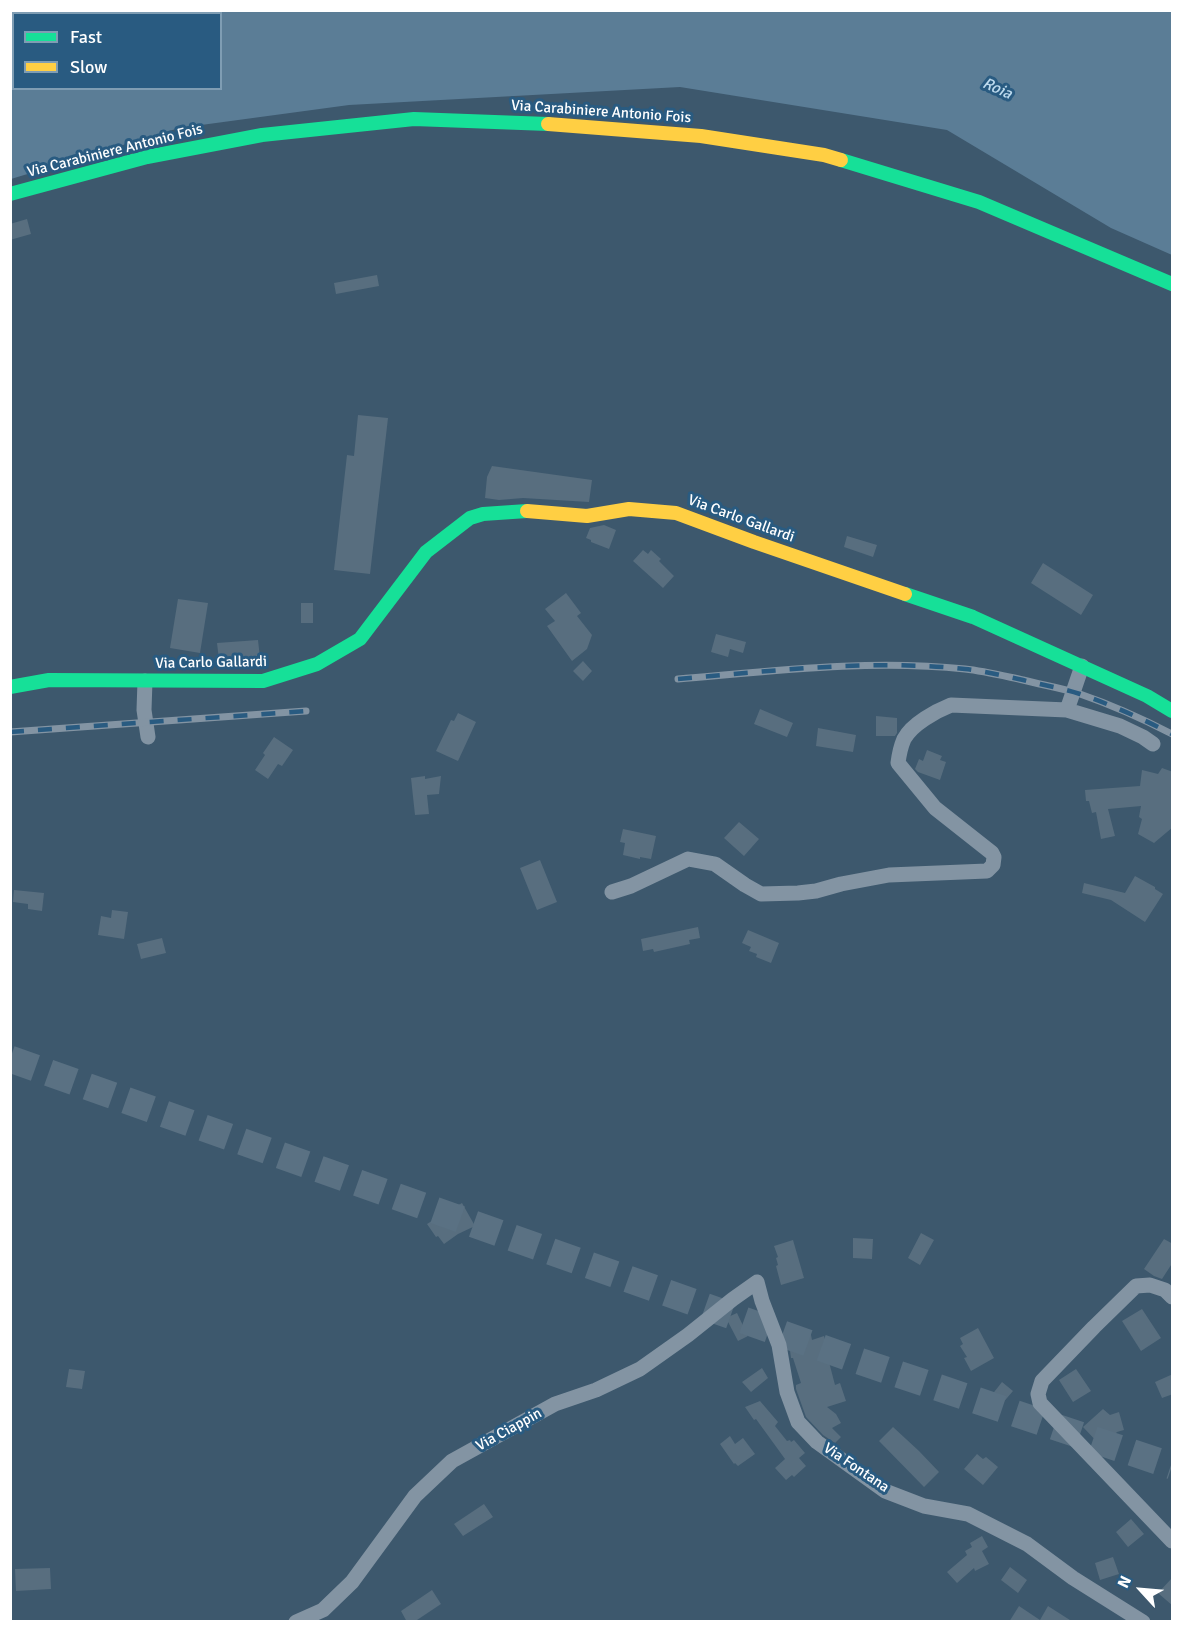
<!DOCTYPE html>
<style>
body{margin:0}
#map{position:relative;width:1183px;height:1632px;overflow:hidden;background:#3d586d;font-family:Signika,sans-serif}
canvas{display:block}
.frame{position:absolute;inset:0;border:12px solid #fff;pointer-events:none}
.legend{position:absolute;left:12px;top:12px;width:210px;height:78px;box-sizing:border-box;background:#295b81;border:2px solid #7f9db3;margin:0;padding:8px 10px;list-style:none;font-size:18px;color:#fff}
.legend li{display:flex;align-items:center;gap:12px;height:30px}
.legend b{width:30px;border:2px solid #7f9db3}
.north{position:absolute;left:1111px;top:1560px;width:60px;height:60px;-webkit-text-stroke:4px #295b81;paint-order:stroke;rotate:296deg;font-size:16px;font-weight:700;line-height:24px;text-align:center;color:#fff}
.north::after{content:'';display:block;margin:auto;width:21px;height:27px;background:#fff;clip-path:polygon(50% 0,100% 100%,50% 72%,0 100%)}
</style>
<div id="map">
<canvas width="1183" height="1632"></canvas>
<div class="frame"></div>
<ul class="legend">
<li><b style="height:8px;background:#16e098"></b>Fast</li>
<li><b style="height:8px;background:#ffcf43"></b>Slow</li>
</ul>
<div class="north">N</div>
</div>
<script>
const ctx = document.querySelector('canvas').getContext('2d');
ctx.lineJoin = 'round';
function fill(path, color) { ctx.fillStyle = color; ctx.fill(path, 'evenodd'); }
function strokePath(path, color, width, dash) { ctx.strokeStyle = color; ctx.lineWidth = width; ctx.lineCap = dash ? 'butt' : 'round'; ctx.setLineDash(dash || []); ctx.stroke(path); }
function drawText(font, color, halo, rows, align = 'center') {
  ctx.font = font + ' Signika,sans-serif'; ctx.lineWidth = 6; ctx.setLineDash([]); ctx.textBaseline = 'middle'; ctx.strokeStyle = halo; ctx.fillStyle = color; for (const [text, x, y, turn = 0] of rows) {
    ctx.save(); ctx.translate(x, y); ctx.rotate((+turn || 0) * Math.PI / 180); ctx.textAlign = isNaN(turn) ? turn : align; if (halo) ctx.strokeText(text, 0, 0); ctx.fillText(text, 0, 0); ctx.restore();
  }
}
fill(new Path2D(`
 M11,10L1172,11V255L1111,228L947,130L680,87L349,105L179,128L11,179ZM14,14H220V88H14Z`), '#5b7d96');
fill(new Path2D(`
 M27,219L31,234L10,240V224Z
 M377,275L379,286L336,294L334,283Z
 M358,415L388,418L370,574L334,570L347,455L354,456Z
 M492,466L592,480L589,502L523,498L499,500L485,498L487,477Z
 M604,525L616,530L609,549L591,542V540L586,538L590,528Z
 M847,536L877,545L873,557L844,547Z
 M643,550L648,554L651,550L661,559L659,561L674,576L663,588L633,561Z
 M1043,563L1093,595L1081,615L1031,583Z
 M566,593L581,613L577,616L592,635L587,649L572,661L547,626L555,621L545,609Z
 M178,599L208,603L200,653L170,648Z
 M301,603H313V623H301Z
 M716,634L746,642L743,653L730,649L728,657L711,652Z
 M258,640L261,667L220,668L217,643Z
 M583,661L592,671L583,681L573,671Z
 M760,709L793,723L787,737L754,724Z
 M458,713L476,722L458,761L436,751L451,720L454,721Z
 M876,716L897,718V733L895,736H876Z
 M818,728L856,735L853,752L816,746Z
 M274,737L293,750L282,766L278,764L268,779L255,770L265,755L263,753Z
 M927,750L942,756L940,760L946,762L940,780L918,772L915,769L919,759L923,761Z
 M1162,768L1173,772V827L1154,843L1138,834L1142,819L1139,817L1141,806L1108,809L1115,836L1101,839L1096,812L1092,813L1089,801H1086L1085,790L1140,786L1142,770L1158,774Z
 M425,776V779L441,776L439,794L427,795L429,814L415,815L411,778Z
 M739,822L759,839L744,856L724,838Z
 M623,829L656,836L651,859L640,857V859L623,855L625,843L620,842Z
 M540,860L557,902L537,910L520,868Z
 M1135,876L1155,887V889L1163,894L1145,922L1111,900L1082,893L1084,883L1125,893Z
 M14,890L44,893L42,911L28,909V904L13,902Z
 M112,910L128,912L124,939L98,935L101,916L111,918Z
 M698,927L700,938L689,940L690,944L654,952L653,949L643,951L641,939Z
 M748,930L779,943L771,963L756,957L757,954L749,951L751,947L742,943Z
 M162,938L166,953L141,959L137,944Z
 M462,1203L475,1226L458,1234L444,1244L438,1236L436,1237L427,1224L451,1209Z
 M921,1233L934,1240L920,1265L908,1258Z
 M853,1238L873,1239L872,1259L853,1258Z
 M1164,1239L1173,1244V1262L1162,1279L1154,1276L1144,1269Z
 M793,1240L804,1278L781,1285L776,1266L778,1265L776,1258L778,1257L774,1246Z
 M1142,1309L1161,1338L1141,1351L1122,1321Z
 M737,1313L748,1336L738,1341L726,1318Z
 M795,1328L797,1334L810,1330L812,1340L824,1336L831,1362H829L835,1385L840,1383L846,1401L827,1407L836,1414L841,1423L832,1428L841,1437L835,1443L823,1435L806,1417L796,1389V1385L801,1383L793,1358H791L789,1343L784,1331Z
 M978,1328L994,1358L971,1371L964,1358L967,1357L960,1346L963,1344L960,1338Z
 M762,1368L768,1378L751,1392L742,1382Z
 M69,1369L85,1371L82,1389L66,1387Z
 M1076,1369L1091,1391L1073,1402L1059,1380Z
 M1173,1374V1394L1162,1398L1155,1382Z
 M1002,1382L1013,1391L1001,1405L991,1396Z
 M760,1401L778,1422L775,1426L787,1441L790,1440L791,1442L794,1440L805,1453L799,1458L806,1466L794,1477L792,1475L786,1480L775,1468L785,1459L756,1419L754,1420L745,1407Z
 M1103,1409L1110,1415L1119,1412L1124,1430L1117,1432L1102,1447L1083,1427Z
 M893,1427L919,1451L939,1472L924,1487L879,1441Z
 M730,1436L735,1444L743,1438L755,1454L738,1466L735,1463L734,1464L720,1444Z
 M977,1454L983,1459L986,1457L998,1467L983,1485L964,1469Z
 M484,1504L493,1517L463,1536L454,1524Z
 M1131,1519L1144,1534L1128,1547L1116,1532Z
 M982,1536L988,1547L982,1551L989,1564L975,1571L974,1568L957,1583L947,1572L967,1555L965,1551L972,1547L970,1543Z
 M1113,1557L1119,1574L1100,1580L1095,1563Z
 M1010,1567L1027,1580L1018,1593L1001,1580Z
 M50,1568L51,1589L16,1591L15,1569Z
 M1173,1577V1606L1158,1593Z
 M432,1590L441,1604L414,1622H407L401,1611Z
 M1019,1606L1040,1620L1048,1606L1073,1622H1009Z`), '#586e7f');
strokePath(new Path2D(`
 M10,1059L850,1358L1172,1466`), '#5a7183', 27, [27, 14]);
strokePath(new Path2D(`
 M145,681L144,710L148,737
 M1067,710L1082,666
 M612,892L631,886L688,859L715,864L745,885L761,894L798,893L816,891L841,884L889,875L987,871L993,865L994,857L992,853L935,808L898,763C899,755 901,746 904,739C912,724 936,711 951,705L1067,710L1120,726L1143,737L1153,744
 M1172,1297L1165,1290L1150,1285L1136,1286L1094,1327L1042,1381L1038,1394L1040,1403L1172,1541
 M296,1622L323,1610L352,1582L415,1496L452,1461L555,1404L596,1390L640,1369L688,1335L733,1299L757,1282L762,1301L779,1345L787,1392L798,1422L817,1442L885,1491L924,1506L968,1514L1027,1544L1073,1578L1143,1622`), '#8394a3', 15);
strokePath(new Path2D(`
 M841,160L979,202L1172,284
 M10,194L147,157L262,135L414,119L548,124
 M905,594L973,617L1147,696L1172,711
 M10,687L49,680L263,681L317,664L360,639L426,552L470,518L483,514L527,511`), '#16e098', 14);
strokePath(new Path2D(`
 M548,124L701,136L824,155L841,160
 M527,511L587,516L629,509L676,513L754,542L905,594`), '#ffcf43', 14);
const rail = new Path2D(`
 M678,679C773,671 869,659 965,669C984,671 1004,676 1023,680C1042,685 1062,688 1080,694C1112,705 1143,719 1172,734
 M10,732L306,711`);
strokePath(rail, '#8394a3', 7);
strokePath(rail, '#295b81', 4.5, [14]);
drawText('15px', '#fff', '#295b81', [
 ["Via Carabiniere Antonio Fois",601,112,4],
 ["Via Carabiniere Antonio Fois",115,151,-14],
 ["Via Carlo Gallardi",741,519,20],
 ["Via Carlo Gallardi",211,663,-1],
 ["Via Ciappin",509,1430,-29],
 ["Via Fontana",856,1468,34]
]);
drawText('italic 16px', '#bddaed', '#295b81', [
 ["Roia",997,89,24]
]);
</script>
